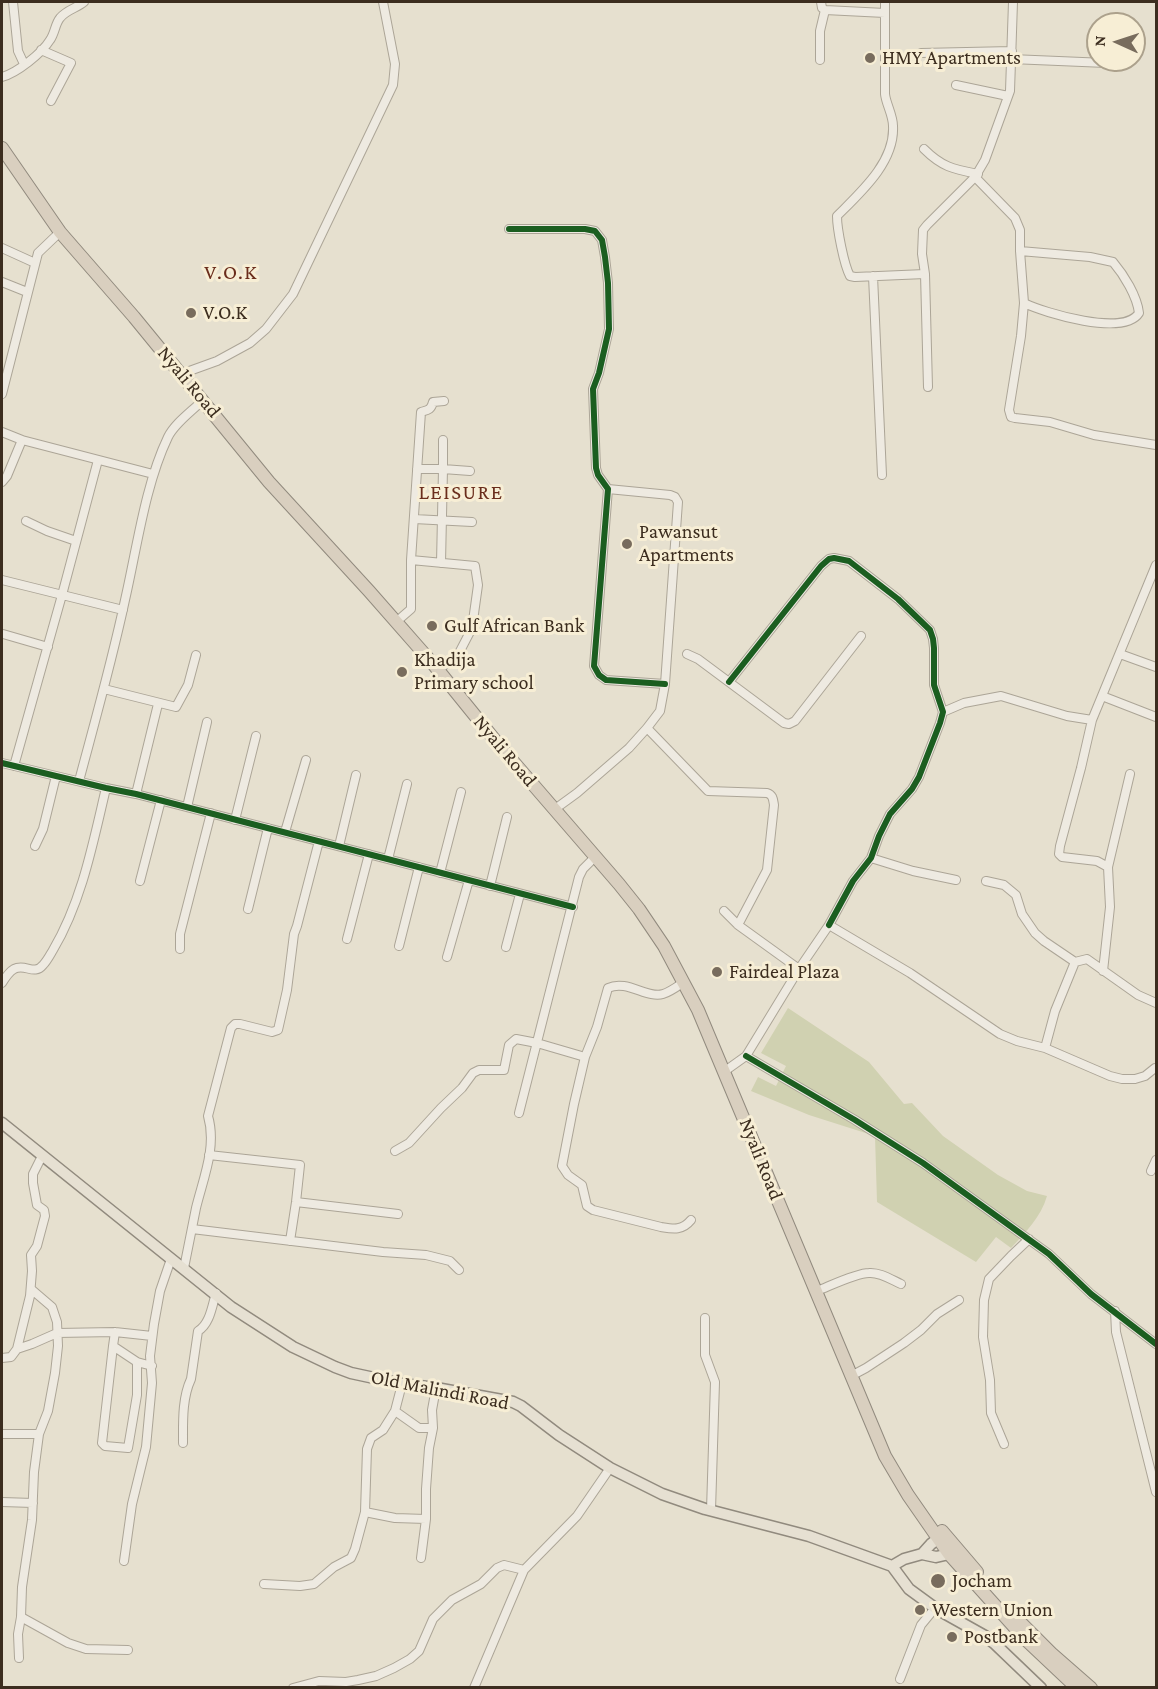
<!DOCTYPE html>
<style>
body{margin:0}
#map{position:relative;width:1158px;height:1689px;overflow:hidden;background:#e6e0cf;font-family:"Crimson Pro",serif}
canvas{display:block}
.frame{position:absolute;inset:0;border:3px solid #3c2d1f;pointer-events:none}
.north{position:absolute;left:1086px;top:12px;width:60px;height:60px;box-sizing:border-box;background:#f7eed5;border:2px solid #aca18c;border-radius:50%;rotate:273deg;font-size:16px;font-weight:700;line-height:24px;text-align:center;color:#3c2d1f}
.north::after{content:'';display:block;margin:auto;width:21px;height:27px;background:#786c5d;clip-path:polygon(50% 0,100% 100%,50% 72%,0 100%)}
</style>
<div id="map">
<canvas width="1158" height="1689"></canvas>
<div class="frame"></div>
<div class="north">N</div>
</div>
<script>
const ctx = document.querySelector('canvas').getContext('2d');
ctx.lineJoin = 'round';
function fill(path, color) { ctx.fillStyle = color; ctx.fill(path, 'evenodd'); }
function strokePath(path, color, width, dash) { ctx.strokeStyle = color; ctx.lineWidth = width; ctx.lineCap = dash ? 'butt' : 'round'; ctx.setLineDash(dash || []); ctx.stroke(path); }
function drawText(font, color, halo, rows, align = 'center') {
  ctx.font = font + ' "Crimson Pro",serif'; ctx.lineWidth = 6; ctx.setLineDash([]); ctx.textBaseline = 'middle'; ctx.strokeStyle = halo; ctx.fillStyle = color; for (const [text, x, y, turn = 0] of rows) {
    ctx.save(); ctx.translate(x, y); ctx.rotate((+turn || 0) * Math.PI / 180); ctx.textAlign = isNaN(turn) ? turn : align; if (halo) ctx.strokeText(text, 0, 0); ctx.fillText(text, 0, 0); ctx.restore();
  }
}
fill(new Path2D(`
 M788,1008L869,1062L904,1104L912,1103L943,1136L998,1175L1027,1191L1047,1196C1041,1217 1025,1233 1011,1248L996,1237L976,1262L877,1202L875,1136L809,1115L751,1091L758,1077L776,1086L786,1066L761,1053Z`), '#d0d1b1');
const minor = new Path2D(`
 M13,2L18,51L24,64
 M821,2L822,8L825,10L885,13
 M885,2V94C886,104 893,115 893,126C895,162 861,192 837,216C837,229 844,265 850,276L855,277L925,274
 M41,50L71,63L51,101
 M921,53L1012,51
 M1011,59L1106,63
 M820,60V31L825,10
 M2,77C17,73 42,53 50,40C55,33 55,24 60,18C66,10 77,8 84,2
 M956,85L1008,96
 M924,149C942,167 953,169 978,174
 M975,177L1015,218L1020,230V251L1024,303C1045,313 1124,337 1139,313C1137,296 1124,275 1113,262L1090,257L1020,251
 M509,229H585L595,231L602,240L605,257L608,283L609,329L599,373L593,389L596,468L598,475L608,489L594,666L599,675L606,680L665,684
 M2,248L35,263
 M873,276L882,475
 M2,282L27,292
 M1024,303L1021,336L1009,410L1011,417L1015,418L1050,422L1094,435L1156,445
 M181,374L217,361L250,343L266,329L293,294L393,85L395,64L383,2
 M928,387L925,274L922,254L923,230L927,225L975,177L985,160L1010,91L1013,2
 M2,394L38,253L60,232
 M2,432L22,440L153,474
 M417,469H443V440
 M2,482L7,476L22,440
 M414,519L472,522
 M26,521L47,531L76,541
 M411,560L421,412C428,410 431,410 433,402L444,401
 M441,563L443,469L470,471
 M2,580L123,610
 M396,622L411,609V560L475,566L478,585L472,628L458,655L438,670
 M3,634L48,647
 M687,654L698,659L784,723L789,724L795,721L861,636
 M1120,654L1156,667
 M729,682L821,566L829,559L834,558L849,561L898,599L930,630L933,639L934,648V685L943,712L940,723L919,777L912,789L890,814L879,836L871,858L853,881L829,925
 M104,689L176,707L188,685L196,655
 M1102,696L1156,717
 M943,712L964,703L1001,696L1067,716L1092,720
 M647,728L708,791L767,793C773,795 773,799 774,805L767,870L738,925
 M2,763L106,788L136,794L573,907
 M14,766L62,595L98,460
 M79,781C95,721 112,661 125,600C137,548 145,485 168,437C175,423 191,412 202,401
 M136,794L158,704
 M187,807L207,722
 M555,809L577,793L629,748L647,728L660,711L665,684L678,502L675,497L670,495L608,489
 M235,820L256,736
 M285,832L306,760
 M35,846L43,829L56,776
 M339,846L356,775
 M871,858L913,871L956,880
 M388,859L407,784
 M1108,867L1130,774
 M440,873L461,792
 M140,881L161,800
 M986,881L1004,885L1016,895L1022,914L1035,933L1044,941L1075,962
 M490,886L507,817
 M248,909L268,828
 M724,911L738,925L799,969
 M347,939L369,854
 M399,946L419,867
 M506,947L520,894
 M180,949V934L211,813
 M447,957L469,880
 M1103,971L1110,907L1108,867L1097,861L1062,857L1059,854L1060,846L1081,768L1092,720L1156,565
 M684,982C678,986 670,992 663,994C647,999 627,979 608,988L597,1027L585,1057L574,1104L562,1166L568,1175L582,1185L587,1206L593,1210L661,1227C673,1229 682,1231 691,1220
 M2,983C5,978 9,972 14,969C25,963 34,976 43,965C47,961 50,955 53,950C82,901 93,843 106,788
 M1045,1048L1055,1011L1075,962L1087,959L1138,995L1156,1003
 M746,1056L855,1120L923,1163L1049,1254L1091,1294L1156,1344
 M725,1071L746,1056L799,969L829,925L910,973L1000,1034L1017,1041L1045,1048L1110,1076L1122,1079H1135L1145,1076L1155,1068H1156
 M519,1113L579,877L583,869L595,857
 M395,1151L409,1143L441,1108L462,1088L473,1073L479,1070H504L509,1045L516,1039L537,1043L585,1057
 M209,1155L300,1165L296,1202L290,1241
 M1151,1171L1156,1160
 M296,1202L398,1214
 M192,1229L383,1252L426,1255L450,1261L459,1270
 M184,1268C188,1248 192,1228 196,1208C203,1179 217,1147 208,1116L231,1028L235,1024H240L272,1032L278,1030L287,990L294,934L297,926L319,841
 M817,1291C830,1286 856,1273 869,1273C880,1272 892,1280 901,1284
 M1115,1311L1116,1332L1156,1492
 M705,1318V1355L715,1382L711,1510
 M115,1332L113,1346L137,1362L152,1366
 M113,1346L102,1443L105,1446L128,1448L137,1395V1362
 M17,1349L30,1296L32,1271L31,1255L37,1246L45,1216L44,1210L37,1205L33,1183V1174L42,1156
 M2,1358L11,1357L17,1349L32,1344L57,1333L115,1332L152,1336
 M851,1376L866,1368L904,1343L921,1330L937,1314L959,1300
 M402,1384L395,1411L383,1430L371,1438L367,1449L365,1512L395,1518L426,1519
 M395,1411L419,1428H433
 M2,1434H39
 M183,1443C183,1422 182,1398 191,1379L198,1331C210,1324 212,1306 216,1293
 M1004,1444L991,1413L990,1380L983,1337L984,1300L989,1279L1011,1256L1029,1239
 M2,1502L33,1503
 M421,1558L426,1519V1489L429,1448L433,1428L432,1410L436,1388
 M124,1561L132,1504L146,1447L152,1383L150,1356L154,1324L160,1291L171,1259
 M264,1584L300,1586L314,1584L334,1567L351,1558L355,1549L365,1512
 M21,1617L68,1643L86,1649L128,1650
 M19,1658L18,1634L21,1617L22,1587L32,1520L34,1472L39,1434L48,1411L55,1373L58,1346L57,1322L52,1307L31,1289
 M900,1679L921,1625L935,1608
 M293,1688L319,1681L346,1682L358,1680L376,1676L394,1668L410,1659L419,1651L433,1619L452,1600L481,1584L497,1568L504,1565L524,1570
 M474,1688L524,1570L577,1516L610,1468`);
const major = new Path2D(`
 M2,1123L231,1307L293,1347L335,1367L351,1373L402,1384L436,1388L513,1402L521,1406L559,1435L610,1468L662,1494L705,1509L809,1536L892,1566L904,1559L922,1554L936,1557L949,1554L954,1550
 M922,1554L931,1544L943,1535
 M892,1566L909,1589L935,1608L985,1636L994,1643L1041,1688`);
const highway = new Path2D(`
 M2,148L60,232L134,317L269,482L369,591L434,665L498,744L619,884L639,909L664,946L698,1010L885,1456L908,1495L949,1554L1026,1640L1077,1688
 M942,1531L977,1572
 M1011,1613L1051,1653L1091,1688`);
strokePath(minor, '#aca597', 10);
strokePath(major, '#918a7e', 13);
strokePath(highway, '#918a7e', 14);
strokePath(minor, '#eeeae1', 8);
strokePath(major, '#e6e0d2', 10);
strokePath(highway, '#d9cfbf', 12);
strokePath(new Path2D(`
 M509,229H585L595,231L602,240L605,257L608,283L609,329L599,373L593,389L596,468L598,475L608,489L594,666L599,675L606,680L665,684
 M729,682L821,566L829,559L834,558L849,561L898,599L930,630L933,639L934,648V685L943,712L940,723L919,777L912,789L890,814L879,836L871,858L853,881L829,925
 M2,763L106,788L136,794L573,907
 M746,1056L855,1120L923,1163L1049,1254L1091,1294L1156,1344`), '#1b5e20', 6);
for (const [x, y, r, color] of [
 [870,58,6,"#786c5d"],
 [191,313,6,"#786c5d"],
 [627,544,6,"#786c5d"],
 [432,626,6,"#786c5d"],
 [402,672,6,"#786c5d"],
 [717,972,6,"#786c5d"],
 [938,1581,8,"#786c5d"],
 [920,1610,6,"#786c5d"],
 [952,1637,6,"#786c5d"]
]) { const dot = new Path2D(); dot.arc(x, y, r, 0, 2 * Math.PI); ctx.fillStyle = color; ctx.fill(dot); strokePath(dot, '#f7eed5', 2); }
drawText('20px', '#3c2d1f', '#f7eed5', [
 ["HMY Apartments",882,58],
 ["V.O.K",203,313],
 ["Pawansut",639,532],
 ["Apartments",639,555],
 ["Gulf African Bank",444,626],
 ["Khadija",414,660],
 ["Primary school",414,683],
 ["Fairdeal Plaza",729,972],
 ["Jocham",952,1581],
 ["Western Union",932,1610],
 ["Postbank",964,1637]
], 'left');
drawText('20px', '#3c2d1f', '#f7eed5', [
 ["Nyali Road",189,382,50],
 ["Nyali Road",505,751,50],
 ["Nyali Road",761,1159,68],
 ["Old Malindi Road",440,1390,11]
]);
ctx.letterSpacing = '1.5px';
drawText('21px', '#6a2d1c', '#f7eed5', [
 ["V.O.K",231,273],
 ["LEISURE",461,493]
]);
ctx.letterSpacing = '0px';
</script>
